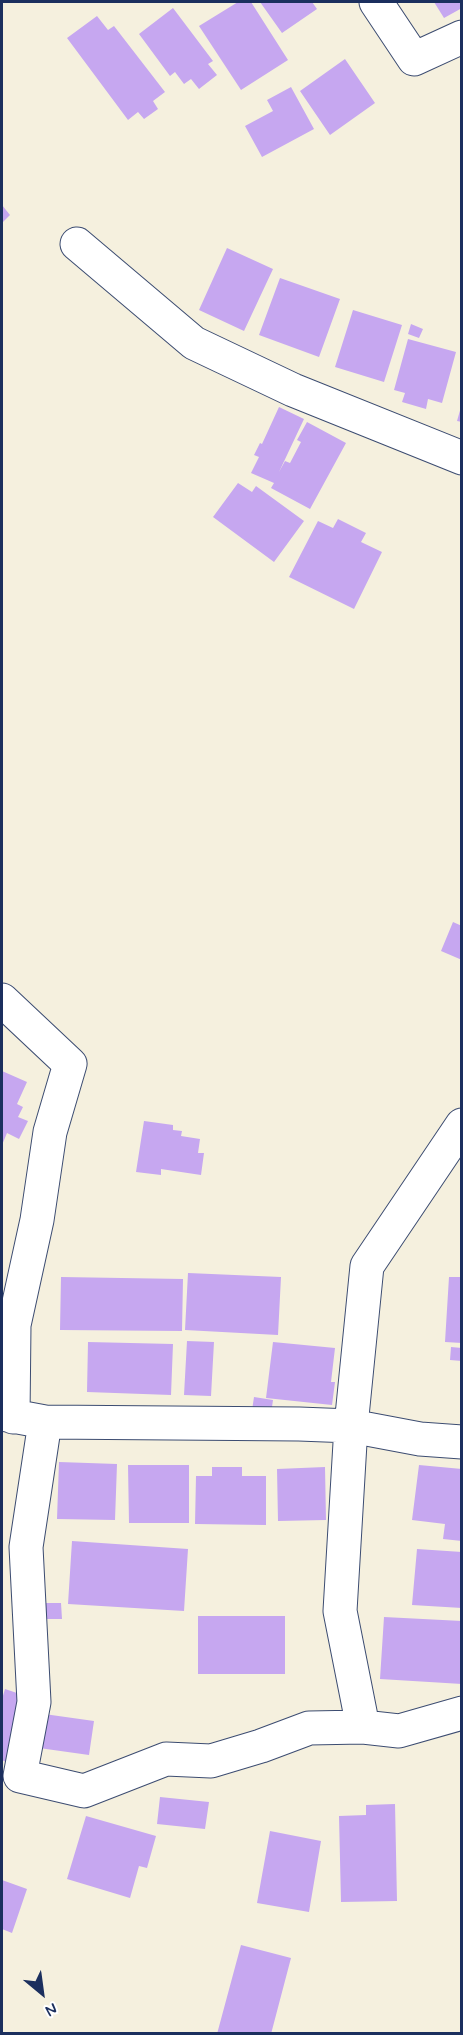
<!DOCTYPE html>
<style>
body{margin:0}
#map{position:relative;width:463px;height:2035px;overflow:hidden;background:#f5f0de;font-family:Mynerve,sans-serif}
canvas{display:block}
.frame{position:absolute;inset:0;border:3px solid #1b2f5e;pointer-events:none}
.north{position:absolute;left:12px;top:1963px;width:60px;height:60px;-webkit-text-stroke:4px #fff;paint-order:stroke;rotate:151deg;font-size:16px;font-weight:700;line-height:24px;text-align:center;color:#1b2f5e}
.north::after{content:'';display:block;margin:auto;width:21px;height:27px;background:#1b2f5e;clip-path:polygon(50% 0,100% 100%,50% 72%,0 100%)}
</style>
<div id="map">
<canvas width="463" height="2035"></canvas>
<div class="frame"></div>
<div class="north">N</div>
</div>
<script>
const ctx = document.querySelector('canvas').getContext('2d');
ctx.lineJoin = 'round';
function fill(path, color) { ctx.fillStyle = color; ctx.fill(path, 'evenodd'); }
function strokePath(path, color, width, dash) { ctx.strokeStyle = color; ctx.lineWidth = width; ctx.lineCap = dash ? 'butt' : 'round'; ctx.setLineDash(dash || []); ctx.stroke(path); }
fill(new Path2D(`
 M238,2H251L288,60L241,90L199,26Z
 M260,2H312L317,9L282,33Z
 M434,2H462V8L444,18Z
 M173,8L213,61L208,64L217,75L199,89L191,79L184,84L175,72L170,76L139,34Z
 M97,16L108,30L114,26L165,92L153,101L158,109L144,119L138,112L128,120L67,38Z
 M345,59L375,103L330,135L300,91Z
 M291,87L314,129L262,157L245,126L273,111L267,100Z
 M2,205L10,215L2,223Z
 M227,248L273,269L244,331L199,310Z
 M280,278L340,299L319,357L259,335Z
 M353,310L402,325L384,382L335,367Z
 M411,324L423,329L419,338L408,334Z
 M408,339L456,352L442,403L428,399L426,409L402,402L405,393L394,390Z
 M279,407L304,419L279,472L285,461L290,463L301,442L297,440L307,422L346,443L310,509L271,488L274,483L251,473L259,457L254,455L260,443L262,444Z
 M461,407H462V422L457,421Z
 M238,483L252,492L256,486L304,521L274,562L213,517Z
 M338,519L366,533L361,542L382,552L354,609L289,577L318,521L333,528Z
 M453,922L462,926V960L441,951Z
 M2,1071L27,1082L17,1104L23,1107L18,1117L28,1121L19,1139L7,1133L2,1145Z
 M144,1121L173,1125V1130L182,1131L181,1136L200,1139L198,1153H204L201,1175L161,1169V1175L136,1172Z
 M188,1273L281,1277L278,1335L185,1330Z
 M61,1277L183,1279L182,1331L60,1330Z
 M449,1277H462V1343L445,1342Z
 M187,1341L214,1342L211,1396L184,1395Z
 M88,1342L173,1344L171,1395L87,1392Z
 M273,1342L335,1348L331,1382H335L332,1405L266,1398Z
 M451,1347L462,1348V1361L450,1360Z
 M254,1397L273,1400L270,1421L251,1417Z
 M59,1462L117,1464L115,1520L57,1519Z
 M128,1465H189V1523H129Z
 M419,1465L462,1469V1541L443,1539L445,1524L412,1520Z
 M212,1467H242V1476H266V1525L195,1524L196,1476H212Z
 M325,1467L326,1520L278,1521L277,1469Z
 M72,1541L188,1549L184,1611L68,1604Z
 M417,1549L462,1552V1608L412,1605Z
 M38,1603H61L62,1619H38Z
 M198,1616H285V1674H198Z
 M384,1617L462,1621V1684L380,1679Z
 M5,1689L29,1697L6,1762L2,1760V1699Z
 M37,1713L94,1721L89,1755L32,1747Z
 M160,1797L209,1802L205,1829L157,1824Z
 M395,1804L397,1901L341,1902L339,1816L366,1815V1805Z
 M86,1816L156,1836L147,1868L139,1866L130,1898L67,1879Z
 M270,1831L321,1841L309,1912L257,1903Z
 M2,1880L27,1889L12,1933L2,1929Z
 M241,1945L291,1958L271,2034H217Z`), '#c6a7f0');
const minor = new Path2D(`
 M376,2L414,59L462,37
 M77,244L194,343L293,390L462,458
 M2,1000L70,1064L50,1132L37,1220L14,1325L13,1417
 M2,1414L45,1422L26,1547L34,1702L20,1776L84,1791L166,1759L211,1761L261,1746L309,1728L363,1727L399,1731L462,1713
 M45,1422L299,1424L351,1426L420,1439L462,1442
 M363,1727L340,1611L351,1426L367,1266L462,1125`);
strokePath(minor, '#3c4c71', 35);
strokePath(minor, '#fff', 33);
</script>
